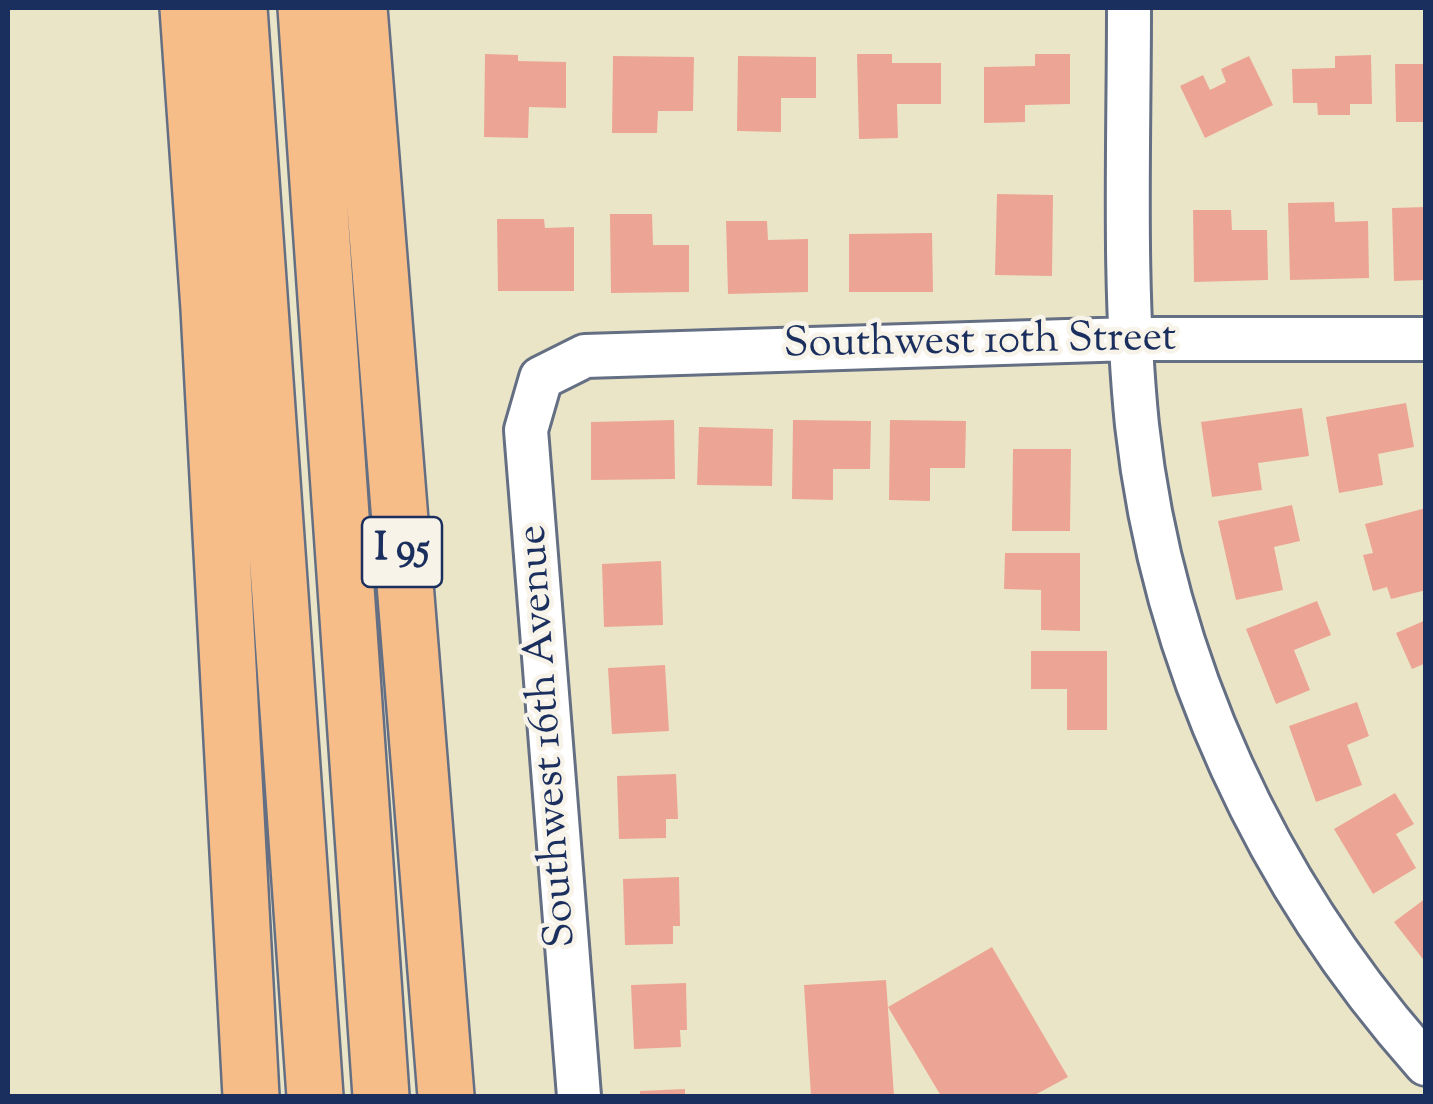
<!DOCTYPE html>
<style>
body{margin:0}
#map{position:relative;width:1433px;height:1104px;overflow:hidden;background:#ebe5c8;font-family:"Sorts Mill Goudy",serif}
canvas{display:block}
.frame{position:absolute;inset:0;border:10px solid #1b2f5e;pointer-events:none}
</style>
<div id="map">
<canvas width="1433" height="1104"></canvas>
<div class="frame"></div>
</div>
<script>
const ctx = document.querySelector('canvas').getContext('2d');
ctx.lineJoin = 'round';
function fill(path, color) { ctx.fillStyle = color; ctx.fill(path, 'evenodd'); }
function strokePath(path, color, width, dash) { ctx.strokeStyle = color; ctx.lineWidth = width; ctx.lineCap = dash ? 'butt' : 'round'; ctx.setLineDash(dash || []); ctx.stroke(path); }
function drawText(font, color, halo, rows, align = 'center') {
  ctx.font = font + ' "Sorts Mill Goudy",serif'; ctx.lineWidth = 9; ctx.setLineDash([]); ctx.textBaseline = 'middle'; ctx.strokeStyle = halo; ctx.fillStyle = color; for (const [text, x, y, turn = 0] of rows) {
    ctx.save(); ctx.translate(x, y); ctx.rotate((+turn || 0) * Math.PI / 180); ctx.textAlign = isNaN(turn) ? turn : align; if (halo) ctx.strokeText(text, 0, 0); ctx.fillText(text, 0, 0); ctx.restore();
  }
}
fill(new Path2D(`
 M485,54L518,55V61L566,62V108L529,107L528,138L484,137Z
 M857,54H892V63H941V104H897L898,138L859,139Z
 M1035,54H1070V104L1025,105V122L984,123V67L1035,66Z
 M1371,55L1372,104H1350V115H1318L1317,103H1293L1292,69L1335,68V56Z
 M613,56L694,57L693,111H658L657,133H612Z
 M738,56L816,57V98H781V132L737,131Z
 M1249,56L1273,105L1205,138L1180,86L1203,75L1210,90L1226,82L1221,69Z
 M1395,64H1426V122H1396Z
 M997,194L1053,195L1052,276L995,275Z
 M1334,202L1335,222L1368,221L1369,278L1290,280L1288,203Z
 M1426,207V280L1394,281L1392,208Z
 M1193,210H1231L1232,230H1267L1268,280L1194,282Z
 M610,214H652L653,245H689V292L611,293Z
 M497,219H544L545,228L574,227V291H498Z
 M726,221H767L768,240L808,239V292L728,294Z
 M932,233L933,292H849V234Z
 M1406,403L1414,447L1378,454L1383,485L1339,493L1326,417Z
 M1302,408L1309,456L1258,463L1262,490L1212,497L1201,422Z
 M674,420L675,479L591,480V422Z
 M793,420L871,421L870,469H833V500L792,499Z
 M890,420L966,421L965,468H930V501L889,500Z
 M699,427L773,429L772,486L697,485Z
 M1013,449H1071L1070,531H1012Z
 M1292,505L1300,541L1274,547L1283,590L1236,600L1218,521Z
 M1426,508V590L1391,599L1387,587L1373,591L1363,555L1373,553L1365,524Z
 M1005,553H1080V631L1041,630V590L1004,589Z
 M661,561L663,625L604,627L602,564Z
 M1317,601L1331,635L1294,650L1310,690L1276,704L1246,629Z
 M1426,620V663L1412,669L1396,633Z
 M1031,651H1107V730H1067V689H1031Z
 M665,665L669,731L612,734L608,668Z
 M1357,702L1369,736L1347,745L1362,785L1316,802L1289,726Z
 M676,774L678,819H666V838L619,839L617,776Z
 M1395,793L1414,824L1396,834L1416,868L1373,894L1334,829Z
 M679,877L680,926H673V944L625,945L623,879Z
 M1426,898V963L1394,922Z
 M992,947L1068,1077L1033,1096H941L888,1007Z
 M886,980L894,1096H811L804,985Z
 M686,983L687,1030H680L681,1047L634,1049L631,985Z
 M685,1089V1096H640V1091Z`), '#eca594');
const minor = new Path2D(`
 M1129,8C1129,146 1123,287 1137,425C1163,662 1267,886 1426,1064
 M579,1096L526,430L541,378L585,356L1131,339H1426`);
const highway = new Path2D(`
 M188,8L209,309L251,1096
 M239,8L315,1096
 M306,8L381,1096
 M359,8L446,1096`);
strokePath(minor, '#646f83', 48);
strokePath(highway, '#646f83', 60);
strokePath(minor, '#fff', 42);
strokePath(highway, '#f7bd88', 55);
for (const [x, y, w] of [
 [402,552,80]
]) { const box = new Path2D(); box.roundRect(x - w / 2, y - 35, w, 70, 8); ctx.fillStyle = '#f7f3e8'; ctx.fill(box); strokePath(box, '#1b2f5e', 2.5); }
drawText('bold 40px', '#1b2f5e', null, [
 ["I 95",402,552]
]);
drawText('42px', '#1b2f5e', '#f7f3e8', [
 ["Southwest 10th Street",980,345,-1],
 ["Southwest 16th Avenue",551,736,-94]
]);
</script>
